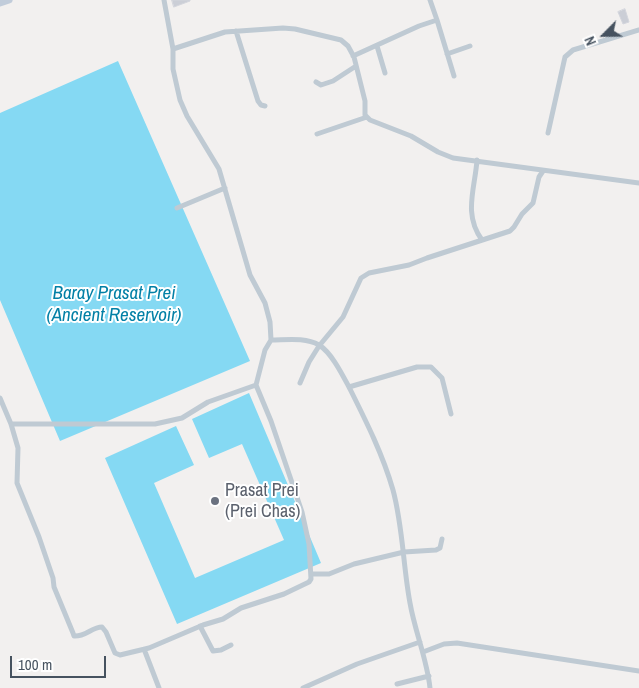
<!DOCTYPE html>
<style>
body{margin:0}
#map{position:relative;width:639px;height:688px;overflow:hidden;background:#f2f0ef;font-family:"Archivo Narrow",sans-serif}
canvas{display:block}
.north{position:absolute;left:579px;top:10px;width:50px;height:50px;-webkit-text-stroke:4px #fff;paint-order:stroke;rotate:247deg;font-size:14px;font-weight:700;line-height:20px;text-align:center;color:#46525f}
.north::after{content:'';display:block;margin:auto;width:18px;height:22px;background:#46525f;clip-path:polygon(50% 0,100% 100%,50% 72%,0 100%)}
.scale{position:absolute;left:10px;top:656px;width:96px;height:22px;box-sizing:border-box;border:2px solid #46525f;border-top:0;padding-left:6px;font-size:15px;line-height:18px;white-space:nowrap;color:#46525f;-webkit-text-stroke:4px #fff;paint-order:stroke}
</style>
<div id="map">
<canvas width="639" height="688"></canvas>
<div class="north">N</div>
<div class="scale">100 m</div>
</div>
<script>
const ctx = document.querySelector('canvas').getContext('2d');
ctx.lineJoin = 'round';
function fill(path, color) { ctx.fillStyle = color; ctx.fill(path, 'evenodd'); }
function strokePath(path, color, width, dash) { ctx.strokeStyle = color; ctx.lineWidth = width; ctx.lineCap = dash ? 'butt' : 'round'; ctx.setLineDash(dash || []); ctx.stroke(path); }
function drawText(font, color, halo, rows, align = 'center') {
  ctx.font = font + ' "Archivo Narrow",sans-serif'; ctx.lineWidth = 4; ctx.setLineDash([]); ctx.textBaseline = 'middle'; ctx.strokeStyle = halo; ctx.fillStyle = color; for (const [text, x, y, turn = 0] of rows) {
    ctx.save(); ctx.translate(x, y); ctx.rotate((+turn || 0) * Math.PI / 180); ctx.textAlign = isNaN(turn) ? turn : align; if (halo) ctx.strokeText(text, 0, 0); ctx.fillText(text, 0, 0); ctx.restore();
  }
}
fill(new Path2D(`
 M118,61L250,361L60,441L0,300V113Z
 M249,393L321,563L177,624L105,458L176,426L194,465L154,483L195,578L284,540L242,444L209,458L192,419Z`), '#85d9f3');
const building = new Path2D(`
 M172,0H190V1L174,7Z
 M625,9L629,22L623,24L618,12Z`);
fill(building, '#cbced6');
strokePath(building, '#d3d5dc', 1);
strokePath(new Path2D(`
 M164,0L173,49V69L180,100L187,116L219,169L250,275L265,303L270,322L271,340C286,340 305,337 319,345C332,353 343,376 350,389C366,421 383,455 393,490C403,527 403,566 410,603C415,632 427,659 430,688
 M430,0L437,20
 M236,31L258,101L261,105L265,106
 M377,46L385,73
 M173,49L225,32L283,28L295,29L341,40L348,46L354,57L365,101V115L370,120L411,136L438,152L453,158L639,183
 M447,54L470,46
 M353,56L419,26L437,20L454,76
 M316,82L321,85L333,81L356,66
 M548,133L565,57L573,50L639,30
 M317,134L367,117
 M477,160C475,189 463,214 482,240
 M177,208L225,188
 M300,383L309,362L319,346L343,317L361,278L369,273L409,265L427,258L510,231L514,227L522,214L533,203L539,177L543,171
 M349,387L417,367H431L442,378L451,414
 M0,398L11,424H155L182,418L208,402L256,385
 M11,424L18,448L17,483L39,537L53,578L54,587L73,633L74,636C85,637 92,627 102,627L106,632L115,653L120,655L149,648L203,625L223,619L241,608L284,594L309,582L311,579L309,544L302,512L271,421L256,385L265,350L271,340
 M311,574H329L354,564L404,552L436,550L440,548L442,539
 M200,626L213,651L221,650L231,645
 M144,649L159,688
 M423,652L444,644L457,643L639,671
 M397,684L429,676
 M303,688L357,664L420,642`), '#bfcad3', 5);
strokePath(new Path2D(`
 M0,3L9,0`), '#c1ccda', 7);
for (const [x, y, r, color] of [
 [215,501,5,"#6b7280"]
]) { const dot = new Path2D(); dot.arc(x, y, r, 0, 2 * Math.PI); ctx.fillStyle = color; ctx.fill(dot); strokePath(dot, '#fff', 2); }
drawText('18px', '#5b616d', '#fff', [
 ["Prasat Prei",225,491],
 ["(Prei Chas)",225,512]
], 'left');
drawText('italic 19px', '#0380a6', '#fff', [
 ["Baray Prasat Prei",114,294],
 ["(Ancient Reservoir)",114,316]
]);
</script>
